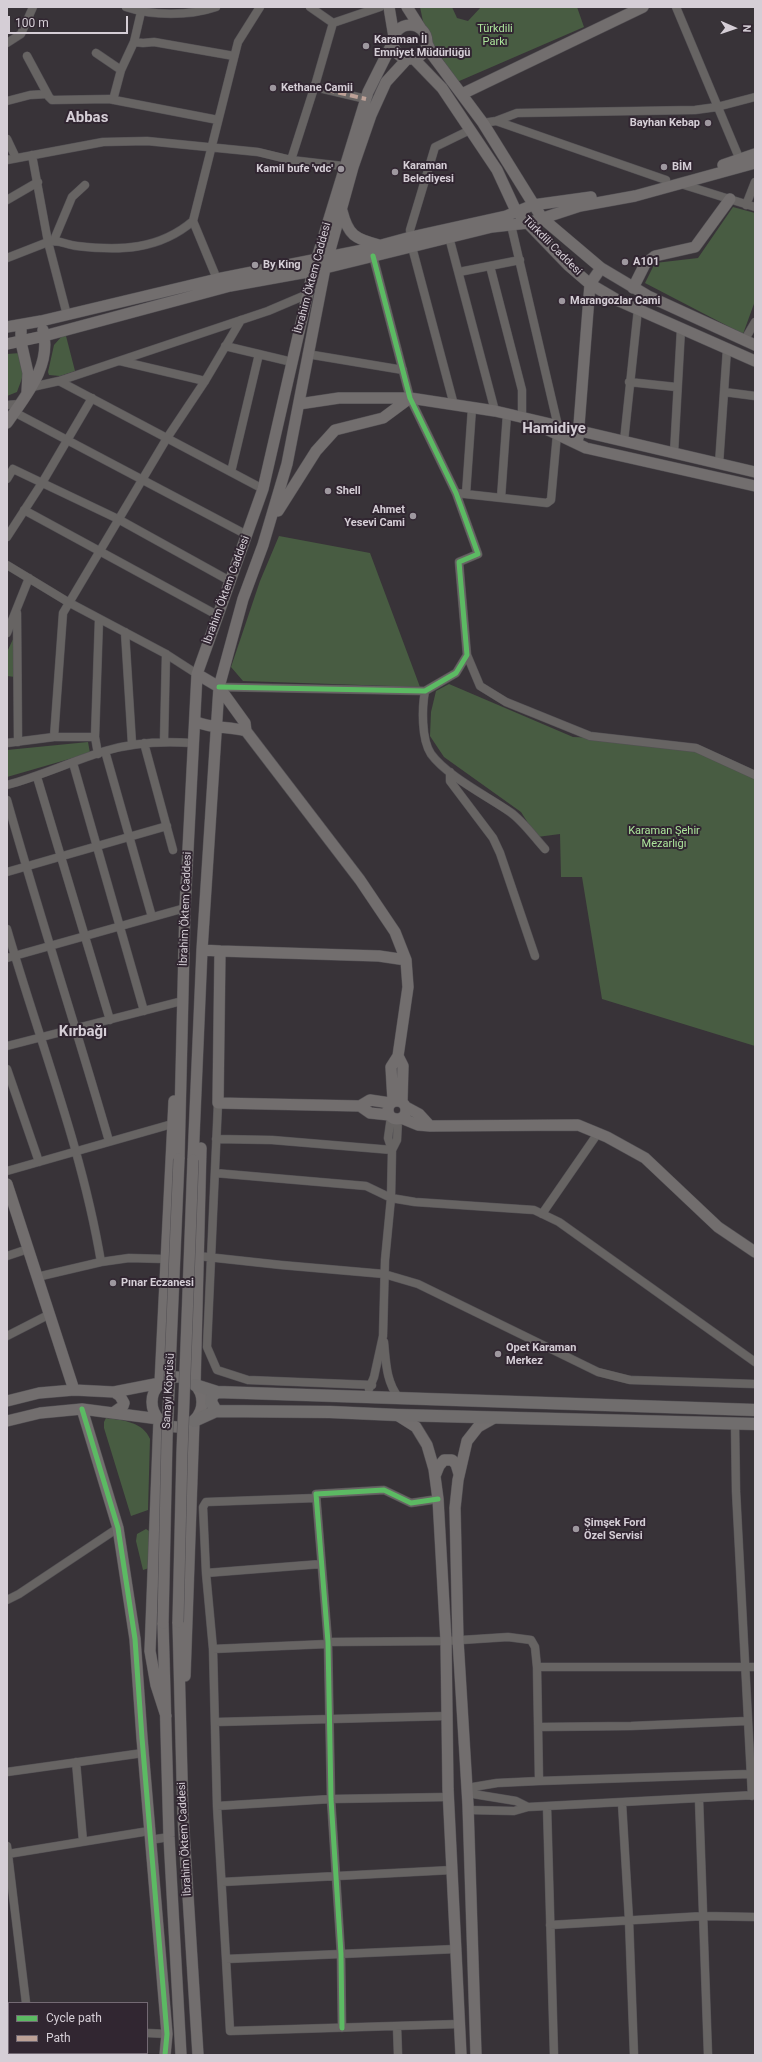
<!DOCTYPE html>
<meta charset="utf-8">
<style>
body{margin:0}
#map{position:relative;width:762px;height:2062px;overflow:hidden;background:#383338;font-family:Roboto,sans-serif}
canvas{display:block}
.frame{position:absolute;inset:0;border:8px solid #d5ced6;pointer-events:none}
.legend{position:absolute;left:8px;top:2002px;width:140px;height:52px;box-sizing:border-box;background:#312631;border:1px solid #736973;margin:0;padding:5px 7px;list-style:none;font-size:12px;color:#d5ced6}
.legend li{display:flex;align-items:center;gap:8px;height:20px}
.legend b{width:20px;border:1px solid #736973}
.north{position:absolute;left:714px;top:8px;width:40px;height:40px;-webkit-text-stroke:3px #312631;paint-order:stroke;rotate:92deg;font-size:11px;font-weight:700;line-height:16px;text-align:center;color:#d5ced6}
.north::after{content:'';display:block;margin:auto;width:14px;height:18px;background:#d5ced6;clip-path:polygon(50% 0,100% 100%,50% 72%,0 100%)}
.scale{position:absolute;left:8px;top:16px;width:120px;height:18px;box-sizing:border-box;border:2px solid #d5ced6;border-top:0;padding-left:5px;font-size:12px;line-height:14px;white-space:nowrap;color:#d5ced6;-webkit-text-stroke:3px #312631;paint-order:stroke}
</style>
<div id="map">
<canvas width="762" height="2062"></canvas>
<div class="frame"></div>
<ul class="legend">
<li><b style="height:5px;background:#5cba63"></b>Cycle path</li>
<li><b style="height:5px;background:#bda197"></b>Path</li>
</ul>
<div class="north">N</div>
<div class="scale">100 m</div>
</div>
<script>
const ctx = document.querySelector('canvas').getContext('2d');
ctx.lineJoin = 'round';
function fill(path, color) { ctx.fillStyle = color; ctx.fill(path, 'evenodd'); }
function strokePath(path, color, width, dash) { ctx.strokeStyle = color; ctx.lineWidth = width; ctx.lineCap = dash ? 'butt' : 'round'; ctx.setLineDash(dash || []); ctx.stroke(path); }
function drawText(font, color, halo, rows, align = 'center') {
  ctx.font = font + ' Roboto,sans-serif'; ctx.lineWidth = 4; ctx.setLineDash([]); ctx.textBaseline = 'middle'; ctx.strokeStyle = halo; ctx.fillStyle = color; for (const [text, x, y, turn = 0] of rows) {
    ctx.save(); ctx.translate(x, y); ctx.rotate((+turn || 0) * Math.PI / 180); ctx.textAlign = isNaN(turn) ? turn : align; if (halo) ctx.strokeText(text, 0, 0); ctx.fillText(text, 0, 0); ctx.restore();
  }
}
fill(new Path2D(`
 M420,7H452L457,18L468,21L481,7H577L584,27L457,82L425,31Z
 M733,207L755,213V301L743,334L645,283L655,263L698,258Z
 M62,336H66L75,371L60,376L49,375L48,372L54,345Z
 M20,353C27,368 23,376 17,392L7,396V354Z
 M279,536L370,553L420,687L243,681L231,667L260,581Z
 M14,637L15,677L7,676V652Z
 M449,684L573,737L621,739L698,751L755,779V1046L602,999L582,877H561L560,834L537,837L521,812L444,757L430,736L431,712L436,691Z
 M88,742L90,753L7,777V750Z
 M106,1418C123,1420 143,1422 150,1439L148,1510L131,1516L104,1428V1422Z
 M146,1529L149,1531V1568L143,1570L136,1541L137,1534Z`), '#485c42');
const street = new Path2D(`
 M126,7C152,16 190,16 216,7
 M310,7L333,23
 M676,7L740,160
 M333,23L380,7
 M134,42L143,43L154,42L234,56
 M7,43L21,34L33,7
 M96,53L121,70
 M27,56L49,97L52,100L109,99L218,120
 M315,87L366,99
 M113,100L121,70L134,42L141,12
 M7,101L30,95L47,94
 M496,121L517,113L695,110L717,107L755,97
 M483,123L496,121L666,180
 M7,139L16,158
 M7,160L103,142L147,141L258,152L291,160L351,167
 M291,160L316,82L333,23
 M681,184L755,207
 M7,200L38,182
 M746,205L755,182
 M511,225L558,426L561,430
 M449,237L495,411
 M54,240L72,197L85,185
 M7,258L48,242L32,155
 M490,266L522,390V417
 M459,272L520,260
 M217,279L193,221L238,42L260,7
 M67,315L48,242C59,239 66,245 77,246C120,251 159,250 193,221
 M744,341L755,322
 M225,346L292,362
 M307,354L403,370
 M120,361L205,381
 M59,381L268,311L308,294
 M629,382L676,387
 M32,387L59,381L263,489
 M724,392L755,396
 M7,405L20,404
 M454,405L412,247L410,230L435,147L470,130
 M14,412L247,535
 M624,441L638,309
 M674,453L681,329
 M719,464L727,349
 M231,472L259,354
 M7,479L13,469L118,519L230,581
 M456,493L547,503L551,500L557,434
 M466,494L472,408
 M501,498L507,414
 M24,510L217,615
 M7,537L42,483L92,398
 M7,565L68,602L166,654L197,674
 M17,613L18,742
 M125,632L132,744
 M7,633L29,578
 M467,655L480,686L506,702L590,736L696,748L755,775
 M219,687L425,691L456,673L467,655L459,562L478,554L456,493L410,398L373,256
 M425,691C422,707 421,739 431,754C447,776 487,796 510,812C523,821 534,837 545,849
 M54,737L63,613L167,438L205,381L241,320
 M164,741L166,654
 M7,743L54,737H95
 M144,743L173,850
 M105,751L152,917
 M98,754L95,737L99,619
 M73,763L144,1011
 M450,772V781L493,838L500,853L535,956
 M37,777L110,1020
 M7,785C41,776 72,761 105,751C134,742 164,741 193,743
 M7,800C39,914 76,1027 109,1141
 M7,872L167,826
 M7,929C39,1040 82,1148 101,1262
 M7,958L185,908
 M7,1046L182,1001
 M7,1069L39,1162
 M218,1103L207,1347L217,1370L248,1380L372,1385
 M216,1139L272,1140L392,1150
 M392,1150L397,1140L398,1119
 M7,1171L172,1124
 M215,1173L366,1186L391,1198L415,1202L534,1210L559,1222L755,1362
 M542,1214L598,1133
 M7,1256L28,1249
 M198,1256L281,1265L384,1274L418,1284L598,1372L630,1380L755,1384
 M37,1277L101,1262L129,1258L165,1259
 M7,1336L50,1314
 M384,1342C386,1362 386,1382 399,1398
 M369,1389L374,1377L383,1336L385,1260L391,1198L392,1150L388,1138L391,1117
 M735,1423L736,1491L752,1796
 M206,1573L321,1564
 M7,1600L19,1594L118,1528
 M328,1642L446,1641L508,1637L531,1640L535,1647L537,1667L539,1781
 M213,1649L327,1644
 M537,1667H755
 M216,1722L447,1716
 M538,1727L631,1726L747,1721
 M76,1762L83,1841
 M7,1772L143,1753
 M467,1788L497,1783L539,1781L750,1774
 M467,1793L516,1801L528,1807L514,1811L468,1810
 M699,1799L708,2055
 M622,1803L629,1920L634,2055
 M217,1806L331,1799L448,1797
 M547,1806L554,2055
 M528,1807L755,1795
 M150,1840L169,1837
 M7,1846L26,2003
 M8,1854L149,1831
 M222,1882L452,1870
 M550,1925L704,1916L755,1917
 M456,1949L226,1959L230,2031L460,2024
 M226,1959L217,1806L213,1649L206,1573L203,1507L206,1502L316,1498
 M7,2025H9
 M397,2026L398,2055
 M342,2028L341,1954L331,1799L328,1642L316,1494L384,1490L411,1503L438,1499
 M147,2033L167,2034
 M30,2053L31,2055`);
const secondary = new Path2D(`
 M389,7L394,37
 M407,7L421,29
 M393 42a17 17 0 1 1 34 0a17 17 0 1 1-34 0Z
 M426,41L433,56L483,123L542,218L601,268L648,296L755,345
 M413,58L442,88L497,170L516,211L568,265L590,284L619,301L755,361
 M462,94L643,7
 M723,165L755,154
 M342,211C348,235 355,239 379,245
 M633,288L645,264L655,256L695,247L730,199
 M21,325V342L28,373L27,392
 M7,327L41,321L217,279L363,250L411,237L506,216L533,205L591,197
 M7,344L44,336L230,286L313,271L492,227L528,223L580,206L635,196L755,163
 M299,404L339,398H410L495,411L755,472
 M7,423C26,395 52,366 43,330
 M540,426L586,448L755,486
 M578,438L590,284L601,268
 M278,511L316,451L335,430L383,418L410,398
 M197,674L219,687L245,723L246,731L360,880L395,932L406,960L408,987L398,1056L391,1067L393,1101
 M195,721C210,729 229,726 246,731
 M202,950L220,951L218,1103L360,1106L370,1100L390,1103
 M220,951L379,956L406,960
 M398,1056L403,1066L402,1101
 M388 1110a9 9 0 1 1 18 0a9 9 0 1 1-18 0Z
 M360,1106L370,1113L389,1115
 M406,1107L419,1114L430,1126
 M401,1118L418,1125L430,1126L578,1125L607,1137L645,1158L718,1227L755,1252
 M179,1159L185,908L197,674L263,489L313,271L368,92L393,42
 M193,1160L202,950L219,687L243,599L263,545L287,464L325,268L353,167L371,115L386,82L408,58
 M7,1184L74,1390
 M152 1402a25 25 0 1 1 50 0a25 25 0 1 1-50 0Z
 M195,1385L201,1148
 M7,1401L39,1393L74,1390L114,1392L160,1383L174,1101
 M82,1409L118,1528L135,1639L142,1738L167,2034L165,2055
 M113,1413L123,1406L124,1403L120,1396L114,1392
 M397,1415L416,1427L427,1445L434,1469L438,1499L446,1641L448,1789L461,2055
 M7,1421L40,1413L82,1409L159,1419L150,1651L156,1685L166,1716
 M435,1476L439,1466L444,1460H452L456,1464L459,1474
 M178,1622L183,1816L198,2055
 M163,1623L169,1837L181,2055
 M185,1676L194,1421
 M476,2055L468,1805L458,1640L455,1508L458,1480L467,1441L478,1427L494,1418`);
const primary = new Path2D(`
 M195,1385L217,1392L755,1410
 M216,1411L211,1402L212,1396L217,1392
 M194,1421L216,1411L330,1412L397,1415L755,1424`);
strokePath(street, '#535054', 9);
strokePath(secondary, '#535054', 12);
strokePath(primary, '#535054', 13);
strokePath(street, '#676463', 8);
strokePath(secondary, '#726e6e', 11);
strokePath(primary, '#706d6d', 12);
const secondaryBridge = new Path2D(`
 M178,1622L182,1453L193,1160
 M163,1623L167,1438L179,1159`);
strokePath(secondaryBridge, '#535054', 12, []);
strokePath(secondaryBridge, '#726e6e', 11);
strokePath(new Path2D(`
 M315,87L366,99`), '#bda197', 4, [8, 4]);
strokePath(new Path2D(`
 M219,687L425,691L456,673L467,655L459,562L478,554L456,493L410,398L373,256
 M82,1409L118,1528L135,1639L142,1738L167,2034L165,2055
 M342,2028L341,1954L331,1799L328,1642L316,1494L384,1490L411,1503L438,1499`), '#5cba63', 5);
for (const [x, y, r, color] of [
 [366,46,4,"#9e989f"],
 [273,88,4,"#9e989f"],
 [708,123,4,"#9e989f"],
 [664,167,4,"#9e989f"],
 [341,169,4,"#9e989f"],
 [395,172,4,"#9e989f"],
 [625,262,4,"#9e989f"],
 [255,265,4,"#9e989f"],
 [562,301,4,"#9e989f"],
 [328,491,4,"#9e989f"],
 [413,516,4,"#9e989f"],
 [113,1283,4,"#9e989f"],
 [498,1354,4,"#9e989f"],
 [576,1529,4,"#9e989f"]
]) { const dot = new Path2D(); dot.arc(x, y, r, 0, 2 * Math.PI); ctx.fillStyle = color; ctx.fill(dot); strokePath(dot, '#312631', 1.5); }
drawText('11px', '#ace49b', '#312631', [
 ["Türkdili",495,29],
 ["Parkı",495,42],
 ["Karaman Şehir",664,831],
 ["Mezarlığı",664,844]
]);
drawText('bold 11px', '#d5ced6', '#312631', [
 ["Karaman İl",374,40],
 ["Emniyet Müdürlüğü",374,53],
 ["Kethane Camii",281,88],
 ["Bayhan Kebap",700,123,"right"],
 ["Karaman",403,166],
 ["Belediyesi",403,179],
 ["BİM",672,167],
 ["Kamil bufe 'vdc'",333,169,"right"],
 ["A101",633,262],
 ["By King",263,265],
 ["Marangozlar Cami",570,301],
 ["Shell",336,491],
 ["Ahmet",405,510,"right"],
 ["Yesevi Cami",405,523,"right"],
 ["Pınar Eczanesi",121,1283],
 ["Opet Karaman",506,1348],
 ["Merkez",506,1361],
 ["Şimşek Ford",584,1523],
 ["Özel Servisi",584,1536]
], 'left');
drawText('11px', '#d5ced6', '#312631', [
 ["Türkdili Caddesi",552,246,45],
 ["İbrahim Öktem Caddesi",313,278,-75],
 ["İbrahim Öktem Caddesi",227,590,-70],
 ["İbrahim Öktem Caddesi",186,909,-88],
 ["Sanayi Köprüsü",169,1391,-87],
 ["İbrahim Öktem Caddesi",185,1839,-93]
]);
drawText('bold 15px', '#d5ced6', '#312631', [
 ["Abbas",87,118],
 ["Hamidiye",554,429],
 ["Kırbağı",83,1032]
]);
</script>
